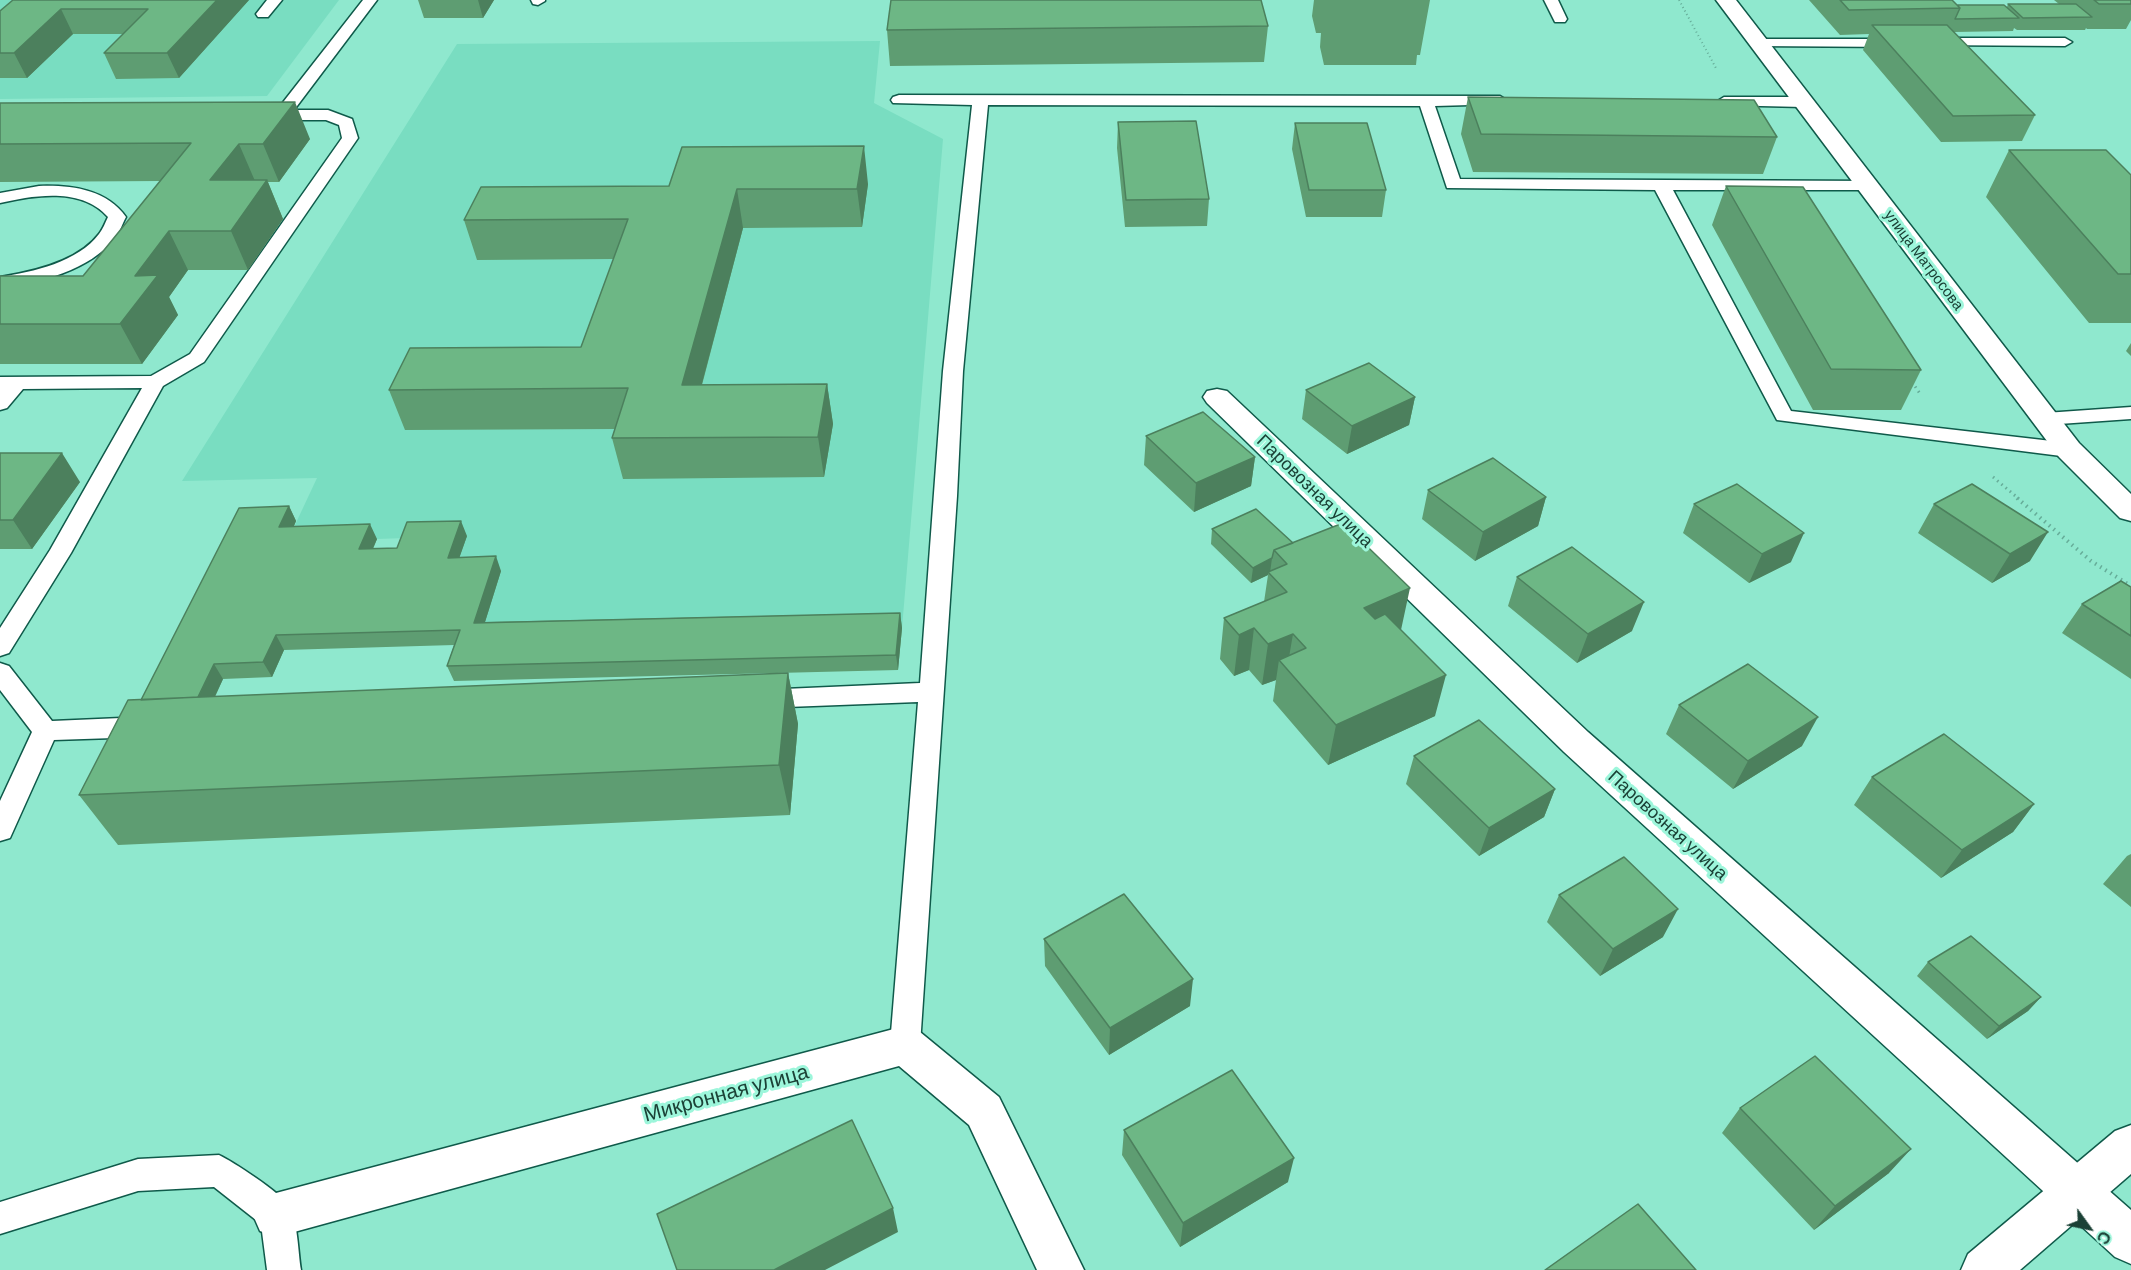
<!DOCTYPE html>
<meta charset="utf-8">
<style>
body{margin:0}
#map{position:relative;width:2131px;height:1270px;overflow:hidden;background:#8fe8ce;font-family:Barlow,sans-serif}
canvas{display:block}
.north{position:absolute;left:2059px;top:1198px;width:60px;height:60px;-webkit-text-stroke:4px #9df6db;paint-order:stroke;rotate:123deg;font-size:16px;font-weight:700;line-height:24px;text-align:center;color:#1b4136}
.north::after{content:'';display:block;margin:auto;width:21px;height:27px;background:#1b4136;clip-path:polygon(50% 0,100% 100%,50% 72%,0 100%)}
</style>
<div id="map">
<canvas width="2131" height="1270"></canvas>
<div class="north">С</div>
</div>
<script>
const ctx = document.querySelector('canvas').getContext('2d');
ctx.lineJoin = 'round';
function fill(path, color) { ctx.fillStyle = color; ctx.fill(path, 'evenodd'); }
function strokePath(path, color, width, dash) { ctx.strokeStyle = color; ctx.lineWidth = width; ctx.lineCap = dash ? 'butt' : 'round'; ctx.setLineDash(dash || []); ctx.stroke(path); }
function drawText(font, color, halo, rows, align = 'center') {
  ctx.font = font + ' Barlow,sans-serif'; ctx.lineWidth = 6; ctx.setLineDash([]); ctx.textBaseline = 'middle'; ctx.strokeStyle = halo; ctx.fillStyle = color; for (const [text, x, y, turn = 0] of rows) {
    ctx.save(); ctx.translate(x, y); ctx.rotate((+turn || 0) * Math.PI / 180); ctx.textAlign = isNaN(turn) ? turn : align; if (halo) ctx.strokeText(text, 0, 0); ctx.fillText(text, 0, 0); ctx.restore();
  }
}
fill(new Path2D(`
 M0,0H339L267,96L0,99Z
 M880,41L874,103L943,139L902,628L480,638L454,573L466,536L287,542L317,478L182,481L457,44Z`), '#79ddc1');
const lane = new Path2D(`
 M267,0H282L268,17H258L256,14Z
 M363,0H377L294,110H328L352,119L358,138L204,362L163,386L71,553L9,653L0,656V628L50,550L142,388L23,389L7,408L0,410V377L151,376L190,354L342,138L339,125L326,120H269L261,115L263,112L277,110Z
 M531,0H545V1L538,5L533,4Z
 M1544,0H1558L1567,19L1565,22H1555Z
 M1933,38H2065L2072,42L2065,46L1928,45L1926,42L1928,39Z
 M1759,39H1898L1905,43L1898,47L1754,46L1752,43Z
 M899,95L1500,96L1508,101L1506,104L1435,106L1460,179L1873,181L1876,185L1873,189L1867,190H1673L1791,411L2069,443L2076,445L2080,450L2076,455L2069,457L1777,420L1655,190L1447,188L1420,106L988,105L963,371L957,496L920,1045L916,1055L905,1059L894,1055L890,1045L918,702L761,708L752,706L749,699L752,692L761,690L920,683L943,371L972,105L893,103L891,100L893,97Z
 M1724,97H1803L1811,102L1803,107L1718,105L1716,102Z
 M39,186C71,185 106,189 126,217C122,224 120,232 115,238C89,271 40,282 0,289V277C33,272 78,262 99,234C103,229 105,223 108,217C82,187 34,195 0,203V193Z
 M2131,407V419L2045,425L2038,424L2035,419L2038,414L2045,413Z
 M0,663L9,666L52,721L144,717L153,720L157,727L153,734L144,737L54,740L10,838L0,841V801L32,732L0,690Z
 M219,1155C232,1161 281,1193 288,1205C298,1219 298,1253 301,1270H267L261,1224L214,1187L138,1191L0,1234V1202L138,1159Z`);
const street = new Path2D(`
 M1716,0H1736L2079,443L2131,494V521L2120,518L2059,457Z
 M1217,389L1227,391L1588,732L2131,1210V1264L2115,1257L1564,752L1207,403L1203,397L1207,391Z
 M905,1026L920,1032L999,1097L1084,1270H1037L969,1125L899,1066L276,1237L260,1231L253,1215L260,1199L276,1193Z`);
const secondary = new Path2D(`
 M2131,1125V1174L2020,1270H1961L1968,1254L2115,1131Z`);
strokePath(lane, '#0f5a4a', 3);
strokePath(street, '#0f5a4a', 3);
strokePath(secondary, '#0f5a4a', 3);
strokePath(new Path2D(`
 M1679,0L1717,70`), '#66ad99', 2, [1, 3]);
strokePath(new Path2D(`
 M1912,382L1921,395
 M1993,477L2019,499`), '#66ad99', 3, [1.5, 4]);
strokePath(new Path2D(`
 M2017,498L2091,561L2131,586`), '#66ad99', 4, [1.5, 4.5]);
fill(lane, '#fff');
fill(street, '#fff');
fill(secondary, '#fff');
fill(new Path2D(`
 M249,0L179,78L116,79L104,53L123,34H73L27,78H0V11Z
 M418,0H494L483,18H424Z
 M1314,0H1430L1420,55H1417L1416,65H1324L1320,47L1321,33H1316L1312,16Z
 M1809,0H1952L1957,5L2007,7L2008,4H2059L2054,0H2131V20L2126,29H2087L2086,28L2085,30H2017L2014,28L2013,31L1954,32L2035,115L2022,141L1941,142L1863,50L1869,34L1840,35Z
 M1268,26L1264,62L890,66L887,30Z
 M1468,97L1777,137L1763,174L1473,172L1461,134Z
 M0,103L310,139L279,182H268L283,219L248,270H188L169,297L178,315L142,364H0V276H83L160,181L0,182Z
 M1118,122L1209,199L1207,226L1125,227L1117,148Z
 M1295,123L1386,190L1382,217H1306L1292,149Z
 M2009,150L2131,175V323H2089L1986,197Z
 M868,184L862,227L743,228L702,385L827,384L833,424L824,477L623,479L612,438L615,429L405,430L389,390L581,347L614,259L477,260L464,220L669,186Z
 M1726,186L1921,370L1901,410H1813L1712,225Z
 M2131,343V356L2126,351Z
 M1306,390L1415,397L1409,425L1347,454L1302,419Z
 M1146,436L1255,457L1251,486L1194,512L1144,465Z
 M0,453L80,482L32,549H0Z
 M1428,490L1546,497L1538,526L1475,561L1422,519Z
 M1694,504L1791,562L1749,583L1683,533Z
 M1934,504L2030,561L1992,583L1918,533Z
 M289,506L296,521L294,526L377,539L373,549L397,548L467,536L459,558L501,571L485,622L900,613L902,628L898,670L454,681L447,666L454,645L284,650L272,677L223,679L215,697L788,673L798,724L790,815L118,845L79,795L141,700Z
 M1212,529L1293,543L1400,630L1435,716L1328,765L1273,701L1276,680L1262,685L1249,670L1234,676L1220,659L1224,618L1264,602L1268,575L1251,583L1211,544Z
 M1517,577L1632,631L1577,663L1508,606Z
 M2131,587V679L2062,633L2082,604Z
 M1679,705L1802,746L1733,789L1666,734Z
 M1414,756L1555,789L1544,817L1479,856L1406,784Z
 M1872,777L2034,804L2013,832L1941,878L1854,805Z
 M2131,854V907L2103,884L2127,856Z
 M1559,895L1663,937L1600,976L1547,922Z
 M1044,939L1190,1006L1109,1055L1045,966Z
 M1928,962L2041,997L2028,1011L1987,1039L1917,976Z
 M1740,1108L1889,1173L1814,1230L1722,1133Z
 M1124,1130L1288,1182L1180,1247L1122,1155Z`), '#5e9d72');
fill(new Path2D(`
 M217,0H249L179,78L167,53Z
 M478,0H494L483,18Z
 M61,9L73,34L27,78L14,53Z
 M295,102L310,139L279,182L263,144Z
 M239,144L255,181L210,180Z
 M864,146L868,184L862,227L857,189Z
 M267,180L283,219L248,270L231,231Z
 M737,189L743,228L691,425L682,385Z
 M169,231L188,270L169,297L178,315L142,364L120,324L135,276Z
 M827,384L833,424L824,477L818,437Z
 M1415,397L1409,425L1347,454L1352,426Z
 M62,453L80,482L32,549L13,520Z
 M1255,457L1251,486L1194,512L1196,483Z
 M1546,497L1538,526L1475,561L1483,532Z
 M289,506L296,521L287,542L279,527Z
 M461,521L467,536L454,573L448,558Z
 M370,524L377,539L366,564L359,549Z
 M2048,532L2030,561L1992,583L2010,554Z
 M1804,533L1791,562L1749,583L1762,554Z
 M496,556L501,571L480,638L474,623Z
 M1272,558L1270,573L1268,572V575L1251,583L1253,568Z
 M1410,588L1401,630L1356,649L1364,608Z
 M1644,602L1632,631L1577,663L1588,634Z
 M900,613L902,628L898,670L896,655Z
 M1254,628L1249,670L1234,676L1239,635Z
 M1293,634L1287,669L1279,660L1276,680L1262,685L1268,644Z
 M276,635L284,650L272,677L263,662Z
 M214,664L223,679L207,713L198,698Z
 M788,673L798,724L790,815L779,765Z
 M1446,675L1435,716L1328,765L1336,725Z
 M1818,717L1802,746L1733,789L1748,761Z
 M1555,789L1544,817L1479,856L1489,828Z
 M2034,804L2013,832L1941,878L1962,850Z
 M1678,909L1663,937L1600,976L1613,949Z
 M1193,979L1190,1006L1109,1055L1110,1028Z
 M2041,997L2028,1011L1987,1039L1999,1026Z
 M1911,1149L1889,1173L1814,1230L1835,1206Z
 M1294,1158L1288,1182L1180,1247L1183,1223Z
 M893,1208L898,1232L825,1270H774Z`), '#4c805d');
const building = new Path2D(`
 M13,0H217L167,53H104L148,9H61L14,53H0V11Z
 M891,0H1261L1268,26L887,30Z
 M1840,0H1952L1960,8L1849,10Z
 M2094,0H2131V4H2099Z
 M2008,4H2076L2092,17L2023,18Z
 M1957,5H2004L2019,18L1955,19L1960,8Z
 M1872,25H1947L2035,115L1953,116Z
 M1468,97L1754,100L1777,137L1481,134Z
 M295,102L263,144H239L210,180H267L231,231H169L135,276L158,275L120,324H0V276H83L191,143L0,144V103Z
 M1196,121L1209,199L1126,200L1118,122Z
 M1295,123H1367L1386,190H1309Z
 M864,146L857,189H737L682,385L827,384L818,437L612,438L628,388L389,390L410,348L581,347L628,219L464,220L481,187L669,186L682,147Z
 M2009,150H2106L2131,175V274H2118Z
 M1726,186L1803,187L1921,370L1831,369Z
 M1369,363L1415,397L1352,426L1306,390Z
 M1203,412L1255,457L1196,483L1146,436Z
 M0,453H62L13,520H0Z
 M1493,458L1546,497L1483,532L1428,490Z
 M1737,484L1804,533L1762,554L1694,504Z
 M1972,484L2048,532L2010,554L1934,504Z
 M289,506L279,527L370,524L359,549L397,548L407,522L461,521L448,558L496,556L474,623L900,613L896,655L447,666L460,630L276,635L263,662L214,664L198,697L141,700L239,508Z
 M1256,509L1293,543L1274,550L1272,558L1253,568L1212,529Z
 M1343,523L1410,588L1364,608L1375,619L1385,614L1446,675L1336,725L1279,660L1306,648L1293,634L1268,644L1254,628L1239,635L1224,618L1287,592L1268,572L1287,564L1274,550Z
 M1572,547L1644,602L1588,634L1517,577Z
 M2121,581L2131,587V636L2082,604Z
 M1748,664L1818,717L1748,761L1679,705Z
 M788,673L779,765L79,795L128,700Z
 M1479,720L1555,789L1489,828L1414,756Z
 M1944,734L2034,804L1962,850L1872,777Z
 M1624,857L1678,909L1613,949L1559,895Z
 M1124,894L1193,979L1110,1028L1044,939Z
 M1971,936L2041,997L1999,1026L1928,962Z
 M1815,1056L1911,1149L1835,1206L1740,1108Z
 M1232,1070L1294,1158L1183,1223L1124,1130Z
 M852,1120L893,1208L774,1270H677L657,1214Z
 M1638,1204L1696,1270H1545Z`);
fill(building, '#6db785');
strokePath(building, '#4c805d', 1.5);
drawText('15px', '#1b4136', '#9df6db', [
 ["улица Матросова",1924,260,53]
]);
drawText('18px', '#1b4136', '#9df6db', [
 ["Паровозная улица",1315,491,44],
 ["Паровозная улица",1668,825,42]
]);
drawText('21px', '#1b4136', '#9df6db', [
 ["Микронная улица",726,1093,-15]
]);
</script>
